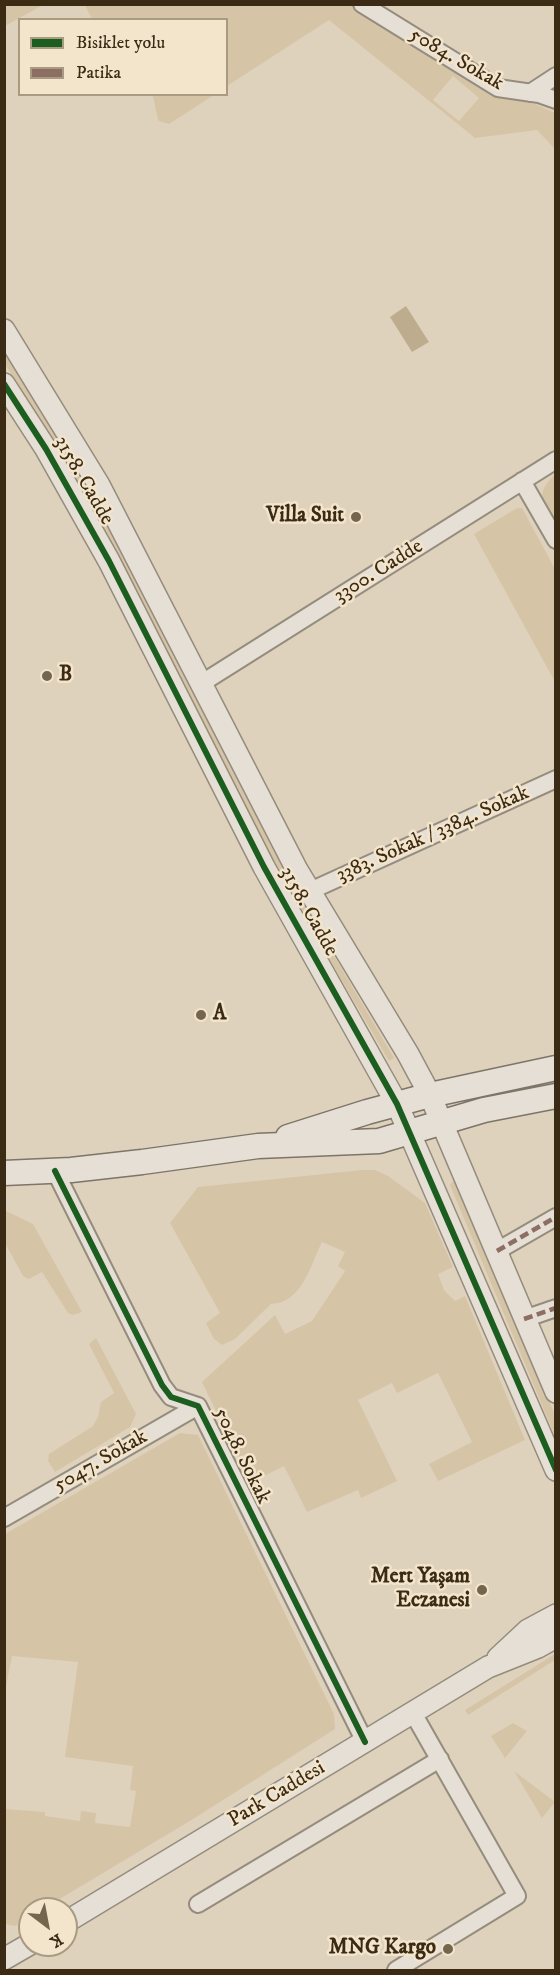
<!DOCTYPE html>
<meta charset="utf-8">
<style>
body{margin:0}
#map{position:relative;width:560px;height:1975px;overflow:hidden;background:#dfd2bd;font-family:"IM FELL DW Pica",serif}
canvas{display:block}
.frame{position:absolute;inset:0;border:6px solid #3b2a14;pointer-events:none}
.legend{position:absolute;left:18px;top:18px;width:210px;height:78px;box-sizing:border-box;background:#f3e4cc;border:2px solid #a99a82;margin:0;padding:8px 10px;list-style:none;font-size:18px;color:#3b2a14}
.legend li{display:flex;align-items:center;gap:12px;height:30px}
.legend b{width:30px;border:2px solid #a99a82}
.north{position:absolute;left:18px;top:1897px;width:60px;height:60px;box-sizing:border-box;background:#f3e4cc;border:2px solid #a99a82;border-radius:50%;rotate:148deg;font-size:16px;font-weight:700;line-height:24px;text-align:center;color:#3b2a14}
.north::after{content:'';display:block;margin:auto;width:21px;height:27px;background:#74654f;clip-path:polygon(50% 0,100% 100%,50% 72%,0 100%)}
</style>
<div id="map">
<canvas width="560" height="1975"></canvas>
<div class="frame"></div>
<ul class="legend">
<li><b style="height:8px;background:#1b5e20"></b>Bisiklet yolu</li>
<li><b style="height:8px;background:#8d6e63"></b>Patika</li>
</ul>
<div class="north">K</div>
</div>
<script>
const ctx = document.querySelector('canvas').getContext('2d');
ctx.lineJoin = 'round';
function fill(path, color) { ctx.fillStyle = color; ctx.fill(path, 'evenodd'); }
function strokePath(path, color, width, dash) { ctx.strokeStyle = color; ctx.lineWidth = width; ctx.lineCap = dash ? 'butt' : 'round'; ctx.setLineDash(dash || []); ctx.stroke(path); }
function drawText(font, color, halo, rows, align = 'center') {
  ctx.font = font + ' "IM FELL DW Pica",serif'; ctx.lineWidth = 5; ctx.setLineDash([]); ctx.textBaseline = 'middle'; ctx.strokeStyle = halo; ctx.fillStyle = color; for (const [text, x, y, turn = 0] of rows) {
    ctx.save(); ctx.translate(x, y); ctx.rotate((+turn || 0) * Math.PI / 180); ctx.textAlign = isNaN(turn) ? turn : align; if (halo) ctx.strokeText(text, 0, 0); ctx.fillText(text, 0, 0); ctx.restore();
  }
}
fill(new Path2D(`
 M5,4H43V5L5,26Z
 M85,5H351L425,53L456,68L489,91L509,98L535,104L555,113V149L537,130L475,138L329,20L227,86L226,20L92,19ZM453,76L479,98L459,121L433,100Z
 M152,95H214L169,124L159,121C155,112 156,103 152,95Z
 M4,348L72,455L146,591L285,872L280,875L139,594L65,459L5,364Z
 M555,475V526C544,506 533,493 555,475Z
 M517,508H522L555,569V682L474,534Z
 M289,879L394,1058L389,1061L284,882Z
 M555,1079V1085L492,1095V1091Z
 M362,1170H375L388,1176L425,1203L453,1267L438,1274L444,1290L455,1301L465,1296L525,1440L438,1481L429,1464L472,1442L438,1373L397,1393L392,1383L358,1400L397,1481L361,1498L358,1490L307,1512L284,1466L256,1480L244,1455L238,1457L202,1382L275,1315L285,1334L312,1321L345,1271L338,1266L345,1252L322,1242C311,1263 303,1303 271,1304L235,1339L222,1345L214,1339L206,1323L220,1313L170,1223L198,1187Z
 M453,1181L457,1182L555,1415V1436L450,1185Z
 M4,1210L33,1224L82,1312L73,1315L68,1313L42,1272L29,1279L23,1276L5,1243Z
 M96,1338L136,1414L130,1427L55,1472L48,1461L49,1454L93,1426L98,1417L101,1402L114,1393L89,1344Z
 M180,1433L198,1435L334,1714L335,1729L198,1816L43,1909H30V1917L15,1926L5,1924V1809L45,1812V1816L80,1821L81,1811L96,1813L95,1823L130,1827L136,1791L130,1790L133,1766L65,1757L78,1662L12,1656L5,1692V1534Z
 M555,1654V1660L468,1715L465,1710Z
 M513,1723L527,1731L505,1758L491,1736Z
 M514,1771L555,1802L542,1818Z`), '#d6c4a7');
fill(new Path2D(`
 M406,306L429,342L412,352L390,317Z`), '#beac8f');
const minor = new Path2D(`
 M362,4L498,88L539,94L556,100
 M530,93L556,76
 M522,481L556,540
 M202,683L556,460
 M310,891L556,779
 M55,1171L162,1385L171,1397L198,1406L365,1742
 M497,1251L556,1217
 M524,1319L556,1308
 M4,1518L198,1406
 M198,1904L440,1759
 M396,1970L517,1896L413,1713`);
const tertiary = new Path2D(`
 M4,330L99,485L297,870L408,1054L430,1095L556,1392
 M4,384L46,449L109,561L264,867L397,1104L556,1470
 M498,1658L528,1630L556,1615
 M66,1922L488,1667L538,1647L556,1637
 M4,1959L30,1944`);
const secondary = new Path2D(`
 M288,1137L367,1112L430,1095L556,1068
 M4,1173L71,1170L142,1162L258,1146L379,1141L484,1110L556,1096`);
strokePath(minor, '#958c7d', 20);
strokePath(tertiary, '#958c7d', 24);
strokePath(secondary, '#7e7467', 27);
strokePath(minor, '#e5dfd5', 16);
strokePath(tertiary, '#e5dfd5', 21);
strokePath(secondary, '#e5dfd5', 24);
strokePath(new Path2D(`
 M497,1251L556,1217
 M524,1319L556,1308`), '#8d6e63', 4.5, [9, 4.5]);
strokePath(new Path2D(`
 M4,384L46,449L109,561L264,867L397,1104L556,1470
 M55,1171L162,1385L171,1397L198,1406L365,1742`), '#1b5e20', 6);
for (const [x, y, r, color] of [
 [356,517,6,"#74654f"],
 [47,676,6,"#74654f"],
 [201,1015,6,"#74654f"],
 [482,1590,6,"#74654f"],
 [448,1949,6,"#74654f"]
]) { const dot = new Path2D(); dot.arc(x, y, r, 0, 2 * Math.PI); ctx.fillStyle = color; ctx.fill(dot); strokePath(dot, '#f3e4cc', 2); }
drawText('21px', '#3b2a14', '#f3e4cc', [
 ["5084. Sokak",456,60,30],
 ["3158. Cadde",83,481,60],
 ["3300. Cadde",379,572,-32],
 ["3383. Sokak / 3384. Sokak",433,835,-24],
 ["3158. Cadde",308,912,61],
 ["5048. Sokak",241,1456,64],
 ["5047. Sokak",101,1462,-30],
 ["Park Caddesi",277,1795,-31]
]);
drawText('bold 21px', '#3b2a14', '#f3e4cc', [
 ["Villa Suit",344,517],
 ["B",59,676,"left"],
 ["A",213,1015,"left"],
 ["Mert Yaşam",470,1578],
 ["Eczanesi",470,1602],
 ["MNG Kargo",436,1949]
], 'right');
</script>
